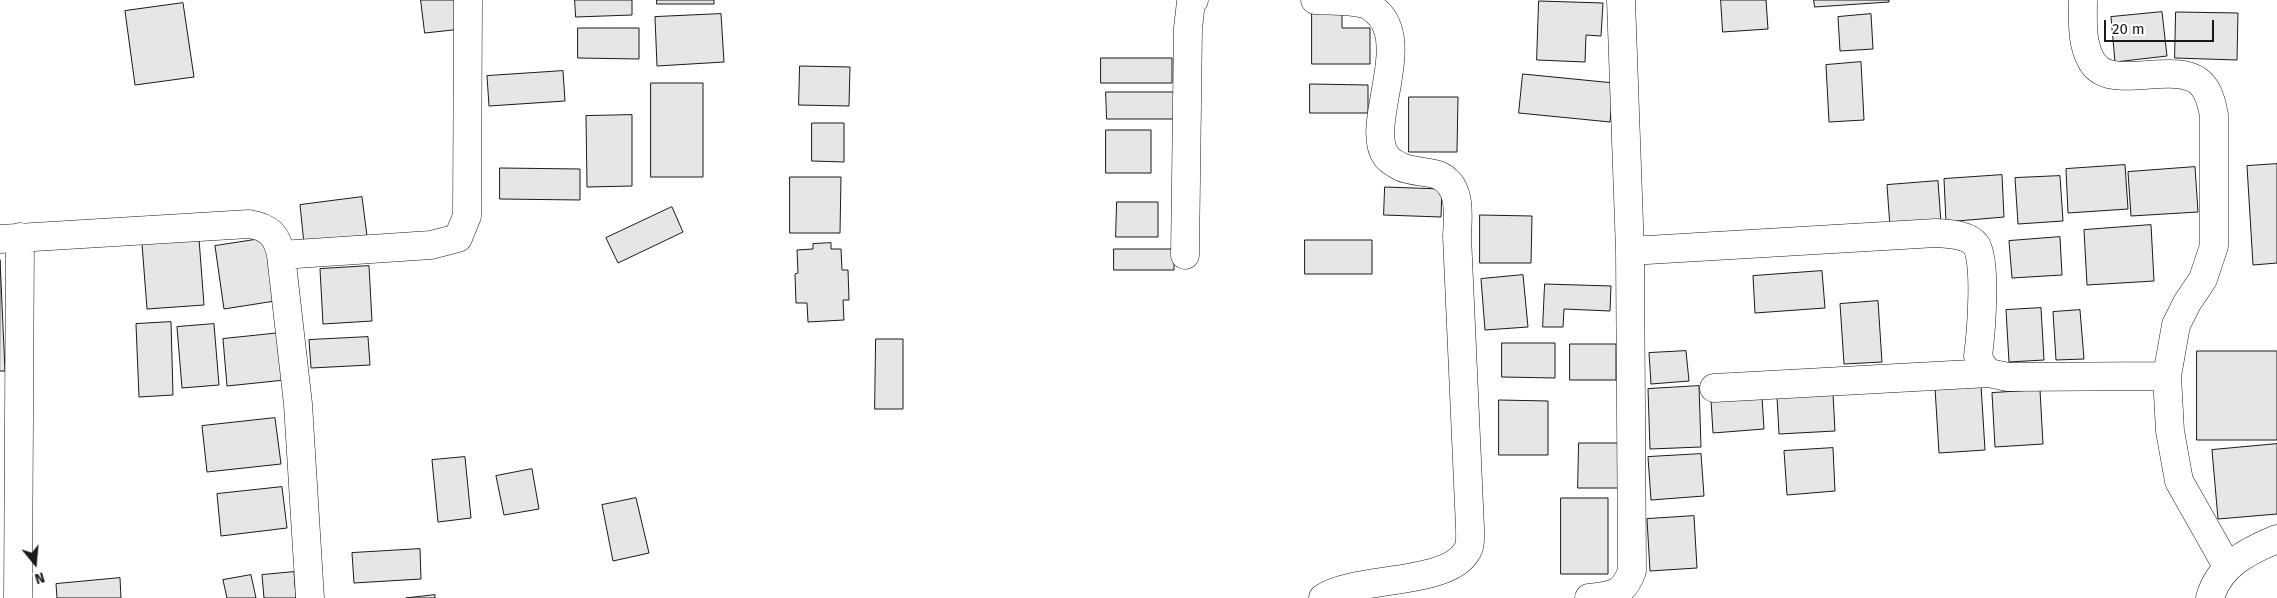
<!DOCTYPE html>
<style>
body{margin:0}
#map{position:relative;width:2277px;height:598px;overflow:hidden;background:#fff;font-family:"Fira Sans",sans-serif}
canvas{display:block}
.north{position:absolute;left:10px;top:538px;width:50px;height:50px;-webkit-text-stroke:4px #fff;paint-order:stroke;rotate:163deg;font-size:14px;font-weight:700;line-height:20px;text-align:center;color:#1a1a1a}
.north::after{content:'';display:block;margin:auto;width:18px;height:22px;background:#1a1a1a;clip-path:polygon(50% 0,100% 100%,50% 72%,0 100%)}
.scale{position:absolute;left:2104px;top:20px;width:110px;height:22px;box-sizing:border-box;border:2px solid #1a1a1a;border-top:0;padding-left:6px;font-size:15px;line-height:18px;white-space:nowrap;color:#1a1a1a;-webkit-text-stroke:4px #fff;paint-order:stroke}
</style>
<div id="map">
<canvas width="2277" height="598"></canvas>
<div class="north">N</div>
<div class="scale">20 m</div>
</div>
<script>
const ctx = document.querySelector('canvas').getContext('2d');
ctx.lineJoin = 'round';
function fill(path, color) { ctx.fillStyle = color; ctx.fill(path, 'evenodd'); }
function strokePath(path, color, width, dash) { ctx.strokeStyle = color; ctx.lineWidth = width; ctx.lineCap = dash ? 'butt' : 'round'; ctx.setLineDash(dash || []); ctx.stroke(path); }
const building = new Path2D(`
 M421,0H459L462,29L425,33Z
 M575,0H632V15L576,17Z
 M657,0H714V4H657Z
 M1721,0H1766L1768,29L1723,32Z
 M1814,0H1889V2L1815,7Z
 M1539,1L1603,3L1601,36L1586,35L1585,62L1537,60Z
 M183,3L194,77L135,85L125,11Z
 M2162,12L2167,56L2115,62L2111,17Z
 M2176,12L2238,13L2237,60L2175,58Z
 M1312,13H1342V28H1370V64H1312Z
 M721,14L724,62L657,66L655,17Z
 M1871,14L1873,49L1840,51L1838,17Z
 M578,28H639V59L578,58Z
 M1101,58H1172V83H1101Z
 M1861,62L1864,120L1829,122L1826,65Z
 M800,66L850,67L849,106L799,105Z
 M563,71L565,101L489,106L487,76Z
 M1523,74L1614,83L1610,122L1519,113Z
 M651,83H703V177H651Z
 M1310,84L1368,85V113H1310Z
 M1106,92H1174V119H1107Z
 M1409,97H1458L1457,152H1409Z
 M632,115V186L587,187L586,116Z
 M812,123H844V162L812,161Z
 M1106,130H1151V173H1106Z
 M2277,164V263L2253,265L2247,166Z
 M2125,165L2128,209L2068,213L2066,169Z
 M2195,167L2198,212L2131,216L2128,172Z
 M500,168L580,169V200L500,199Z
 M2002,175L2004,217L1946,222L1944,179Z
 M2060,176L2063,221L2018,224L2015,178Z
 M790,177H841L840,233H790Z
 M1938,181L1941,223L1890,227L1887,185Z
 M1385,187L1442,189L1441,217L1384,215Z
 M362,197L367,236L304,244L300,205Z
 M1117,202H1158V237H1116Z
 M672,207L683,232L618,263L606,238Z
 M1480,215L1532,216L1531,263H1480Z
 M2151,225L2154,281L2087,285L2084,230Z
 M2060,237L2062,275L2012,278L2009,241Z
 M267,238L275,301L224,309L215,246Z
 M199,239L204,305L147,309L142,244Z
 M1305,240H1372V274H1305Z
 M831,243V249H841L842,270H848L849,300H843L844,320L808,322L807,303H796L795,274L798,273L797,250L813,249V244Z
 M1114,249H1174V270H1114Z
 M0,260L5,371H0Z
 M369,266L372,321L323,324L320,269Z
 M1822,271L1825,308L1755,313L1753,276Z
 M1523,275L1528,327L1485,330L1481,279Z
 M1545,284L1611,286L1610,311L1564,309L1563,327H1543Z
 M1878,301L1882,362L1844,364L1840,304Z
 M2041,308L2044,360L2009,362L2006,310Z
 M2080,310L2084,359L2056,360L2053,312Z
 M171,322L173,395L139,397L136,324Z
 M214,324L219,385L182,388L177,327Z
 M280,333L285,380L227,386L223,339Z
 M368,337L370,365L311,368L309,340Z
 M876,339H903V409H875Z
 M1502,343H1555V378L1502,377Z
 M1570,344H1616V380H1570Z
 M1686,351L1689,381L1651,384L1649,353Z
 M2197,351H2277V440H2197Z
 M1981,385L1985,450L1939,453L1935,388Z
 M1699,386L1701,447L1650,449L1648,389Z
 M2040,390L2043,444L1995,447L1992,393Z
 M1833,394L1835,431L1779,434L1777,397Z
 M1762,397L1764,429L1713,433L1711,400Z
 M1499,400L1548,401V455H1499Z
 M275,418L281,464L207,472L202,426Z
 M1579,443H1625V488H1578Z
 M2277,444V514L2218,519L2212,450Z
 M1833,448L1835,491L1787,495L1784,451Z
 M1701,454L1704,496L1651,500L1648,457Z
 M465,457L471,518L438,522L432,460Z
 M532,469L539,509L504,515L496,476Z
 M282,487L287,528L221,536L217,494Z
 M636,498L649,553L613,561L602,505Z
 M1561,498H1608V574H1561Z
 M1694,516L1697,568L1650,571L1647,519Z
 M420,549L421,579L354,583L352,553Z
 M294,572L296,598H264L262,575Z
 M251,575L256,598H227L223,580Z
 M120,578L121,598H57L56,584Z
 M435,595V598H406Z`);
fill(building, '#e6e6e6');
strokePath(building, '#1a1a1a', 1);
const minor = new Path2D(`
 M1315,0C1331,1 1350,0 1365,4C1371,6 1376,11 1380,15C1410,49 1365,127 1386,156C1389,161 1396,164 1401,167C1413,172 1427,171 1438,175C1462,185 1458,215 1457,236L1470,528C1470,535 1471,546 1467,551C1448,586 1355,576 1323,598
 M2083,0C2083,20 2081,42 2091,60C2109,96 2181,55 2204,87C2210,95 2212,105 2214,115V246L2203,279L2187,303L2176,325L2167,376L2170,431L2179,481L2227,566
 M0,239L249,224C269,227 277,235 281,255L298,404L310,598
 M1630,251L1936,233C1948,234 1968,234 1976,245C1987,261 1981,334 1978,356L1981,364L1989,373L2008,377L2167,376
 M281,255L431,245L458,238L467,216L468,0
 M1185,255L1188,28L1191,2L1194,0
 M1714,388L1989,373
 M18,598L20,237
 M1589,598C1613,595 1623,595 1632,571L1630,251L1621,0
 M2210,598C2219,565 2248,551 2277,539`);
strokePath(minor, '#1a1a1a', 29);
strokePath(minor, '#fff', 28);
</script>
